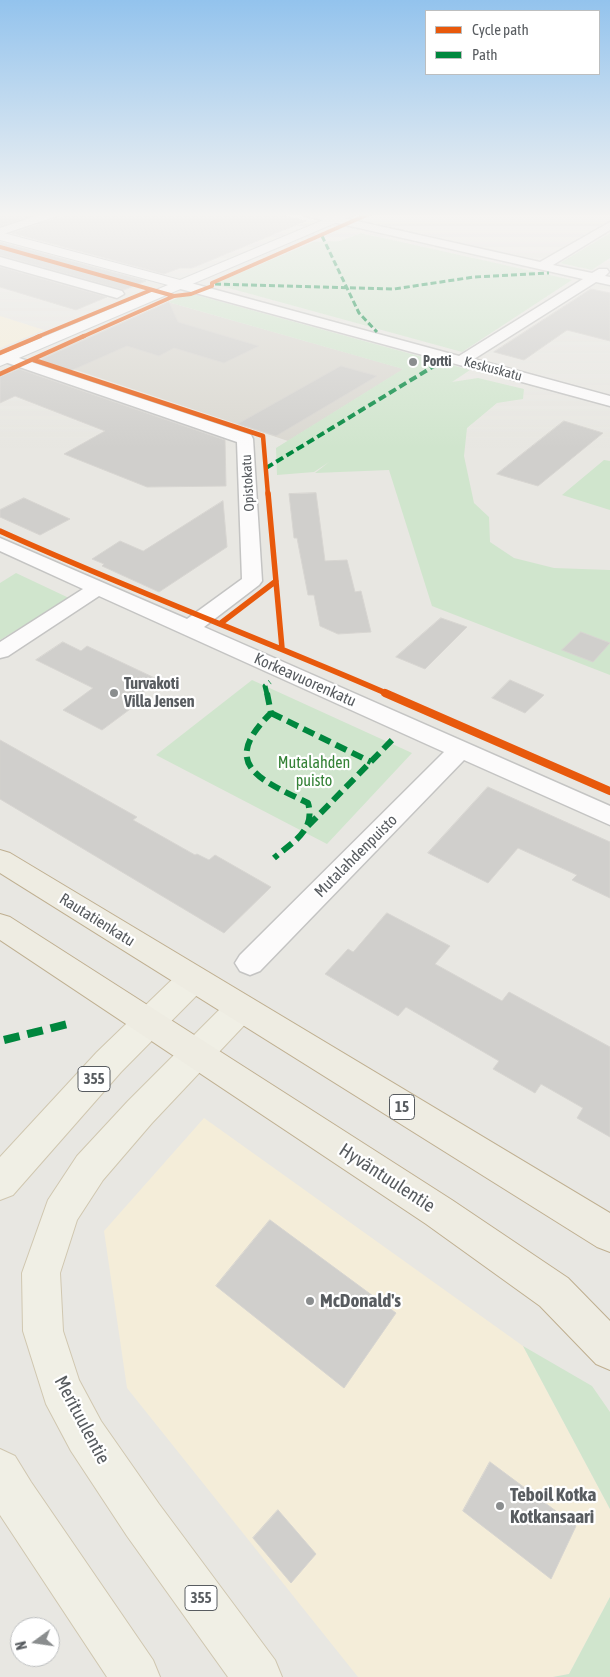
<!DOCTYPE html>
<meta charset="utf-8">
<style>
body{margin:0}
#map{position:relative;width:610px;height:1677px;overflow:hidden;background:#e8e7e2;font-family:"Asap Condensed",sans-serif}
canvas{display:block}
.legend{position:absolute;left:425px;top:10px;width:175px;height:65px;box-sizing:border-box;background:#fff;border:1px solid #bcbebf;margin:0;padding:6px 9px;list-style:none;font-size:15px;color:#585c60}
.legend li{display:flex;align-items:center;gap:10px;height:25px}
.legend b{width:25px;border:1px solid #bcbebf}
.north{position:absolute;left:10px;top:1617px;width:50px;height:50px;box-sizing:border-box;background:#fff;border:1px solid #bcbebf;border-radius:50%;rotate:256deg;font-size:14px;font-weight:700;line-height:20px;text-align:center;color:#585c60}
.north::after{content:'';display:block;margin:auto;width:18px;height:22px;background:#8a8d8e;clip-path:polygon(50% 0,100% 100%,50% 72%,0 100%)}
</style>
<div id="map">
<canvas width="610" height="1677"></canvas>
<ul class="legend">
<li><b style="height:6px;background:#e8590c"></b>Cycle path</li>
<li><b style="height:6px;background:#00873e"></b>Path</li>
</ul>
<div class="north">N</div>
</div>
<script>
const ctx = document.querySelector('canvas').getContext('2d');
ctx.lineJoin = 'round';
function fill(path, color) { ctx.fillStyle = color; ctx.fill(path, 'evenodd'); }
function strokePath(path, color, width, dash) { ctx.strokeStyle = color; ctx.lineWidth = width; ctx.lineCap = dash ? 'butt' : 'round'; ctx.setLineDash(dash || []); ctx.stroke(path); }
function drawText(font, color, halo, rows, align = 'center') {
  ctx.font = font + ' "Asap Condensed",sans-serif'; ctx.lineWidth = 4.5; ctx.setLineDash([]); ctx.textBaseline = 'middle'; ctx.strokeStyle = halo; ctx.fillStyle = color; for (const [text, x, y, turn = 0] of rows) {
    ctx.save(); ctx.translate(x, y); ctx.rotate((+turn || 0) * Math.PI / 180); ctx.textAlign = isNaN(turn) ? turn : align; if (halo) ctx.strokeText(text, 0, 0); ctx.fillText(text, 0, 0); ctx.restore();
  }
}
fill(new Path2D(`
 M0,316L44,330L0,348Z
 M204,1118L523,1346L610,1509V1597L569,1674L553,1677H358L127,1388L104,1231Z`), '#f4edd9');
fill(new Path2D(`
 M168,302L404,369L288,441L40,358Z`), '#dad8d1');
fill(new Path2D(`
 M361,233L572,280L462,352L214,284L313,242L340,241Z
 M610,233V258L592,270L560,263Z
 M189,293L470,370L452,382L478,378L524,389L523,399L497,403L467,428L464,456L474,503L489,517L490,542L514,558L554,568L610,570V675L432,606L389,470L315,473L329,462L314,472L277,475L276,448L403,369L168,302Z
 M604,460L610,461V510L562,495Z
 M16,573L69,598L0,640V583Z
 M252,680L412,753L327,844L156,755Z
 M523,1346L592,1386L610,1412V1509Z
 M610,1597V1677H553L569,1674Z`), '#d0e5cd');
const building = new Path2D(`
 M0,213H39L0,226Z
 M64,213H270L306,221L192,268H180L164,274L12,233L61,217Z
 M0,242L146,281L124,290L0,255Z
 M0,267L107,297L76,310L0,287Z
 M591,289L610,293V341L567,330L524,360L494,352Z
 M169,302L178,322L259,346L224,363L174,348L159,356L127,346L68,372L36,362Z
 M341,366L377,376L276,436L238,424Z
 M19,369L225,440L226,486L147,487L64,454L105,431L15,396L0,403V377Z
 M564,421L603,433L538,486L497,474Z
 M316,493L325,561L347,560L355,592L361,591L371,632L338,634L320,626L314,595H308L297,538H294L289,494Z
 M24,498L70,519L40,535L0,517V510Z
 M223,501L227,547L159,592L102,566L104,564L92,559L120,541L143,551Z
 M441,618L467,627L425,669L396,657Z
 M581,632L610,643L593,662L562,650Z
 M63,642L81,651L87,646L159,680L135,698L141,701L102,730L63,710L93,688L36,660Z
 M510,680L544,695L525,713L492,698Z
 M0,740L137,817L133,820L195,855L197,854L209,860L215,855L271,887L224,933L0,799Z
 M488,787L610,842V898L572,880L577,875L518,848L488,883L428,853Z
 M387,913L450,946L435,964L502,1001L509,992L610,1047V1137L577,1118L583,1108L541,1084L535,1093L493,1069L499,1061L406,1007L398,1016L325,974L348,949L353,952Z
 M270,1220L396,1313L344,1388L216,1286Z
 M490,1462L576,1526L551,1579L463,1511Z
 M278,1510L316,1554L291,1583L253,1538Z`);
fill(building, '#d0cfcc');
strokePath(building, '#d7d5d1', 1);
const minor = new Path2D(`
 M45,213H62L60,215L0,235V228Z
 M300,213H321L540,262L610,222V230L553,265L592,273L599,269H607L609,272L605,276L610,277V285L596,282L474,359L610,396V406L177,288L176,285L177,282H187L459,356L583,279L306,216Z
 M0,257L122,291L124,294L117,298L0,265Z
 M7,354L251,435L253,439L262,581L259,585L204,627L610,806V825L464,760L260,971L250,975L240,971L235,963L240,955L444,752L99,596L8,656L0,658V642L83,589L0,551V538L187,619L242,579L237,442L2,361L0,358Z`);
const secondary = new Path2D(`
 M340,213H356L354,215L0,366V355L168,285L0,240V232L180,280Z`);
const primary = new Path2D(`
 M193,967L204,970L209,979L204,988L121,1072L13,1195L0,1200V1157L97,1052L182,970Z
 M241,995L252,999L257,1008L252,1017L152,1123L103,1180L77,1220L60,1273L63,1331L79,1380L101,1421L159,1504L275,1660L282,1677H228L127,1536L71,1451L46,1404L23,1331L22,1273L48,1200L77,1156L128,1101L230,999Z
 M0,1449L15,1456L31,1482L153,1660L160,1677H107L0,1515Z`);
const trunk = new Path2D(`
 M0,850L10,853L610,1213V1252L597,1247L0,873Z
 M0,914L10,917L452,1200L568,1278L610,1321V1370L596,1364L540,1306L426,1224L0,940Z`);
strokePath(minor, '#c4c4c3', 3);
strokePath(secondary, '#c5c6c5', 2);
strokePath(primary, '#d0c7b0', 2);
strokePath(trunk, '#bfaf90', 2);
fill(minor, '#fcfbfb');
fill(secondary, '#fcfbfb');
fill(primary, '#f0efe5');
fill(trunk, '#eeece2');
strokePath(new Path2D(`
 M322,236L359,313L377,332
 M215,284L394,289L474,277L549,273`), '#00873e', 3, [6, 3]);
strokePath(new Path2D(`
 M266,468L439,363`), '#00873e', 4, [8, 4]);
strokePath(new Path2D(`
 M267,694L265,686L270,682`), '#00873e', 5, [9, 5]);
strokePath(new Path2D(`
 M267,693L271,713C218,765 261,780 308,803C316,831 292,842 274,858
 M271,713L371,762
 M308,826L395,737`), '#00873e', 6, [12, 6]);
strokePath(new Path2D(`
 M4,1040L68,1024`), '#00873e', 8, [16, 8]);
strokePath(new Path2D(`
 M0,247L174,296
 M37,337L151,290
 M82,337L174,296L191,294L212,286V283L371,213`), '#e8590c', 4);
strokePath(new Path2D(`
 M0,353L40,336
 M34,360L263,436L268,495
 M0,374L84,336`), '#e8590c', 4.5);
strokePath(new Path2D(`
 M268,493L282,648
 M0,531C128,589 259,638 388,694
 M221,623L276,581`), '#e8590c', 5.5);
strokePath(new Path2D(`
 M385,693L610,791`), '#e8590c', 8);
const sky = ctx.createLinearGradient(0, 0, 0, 448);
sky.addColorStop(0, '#93c3ed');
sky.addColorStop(0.48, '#f5f4f2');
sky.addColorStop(1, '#f5f4f200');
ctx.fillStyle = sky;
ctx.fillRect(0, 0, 610, 448);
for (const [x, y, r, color] of [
 [413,362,5,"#8a8d8e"],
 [114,693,5,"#8a8d8e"],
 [310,1301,5,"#8a8d8e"],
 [500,1506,5,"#8a8d8e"]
]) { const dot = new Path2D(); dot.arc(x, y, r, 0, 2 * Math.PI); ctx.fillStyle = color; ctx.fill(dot); strokePath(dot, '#fff', 2); }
drawText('bold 14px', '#585c60', '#fff', [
 ["Portti",423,362]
], 'left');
drawText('14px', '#585c60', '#fff', [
 ["Keskuskatu",493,369,15],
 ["Opistokatu",248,483,-93]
]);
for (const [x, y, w] of [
 [94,1079,32],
 [402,1107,25],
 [201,1598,32]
]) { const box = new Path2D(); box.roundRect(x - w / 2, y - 12.5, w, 25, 4); ctx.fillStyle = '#fff'; ctx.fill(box); strokePath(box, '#585c60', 1); }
drawText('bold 15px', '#585c60', null, [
 ["355",94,1079],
 ["15",402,1107],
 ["355",201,1598]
]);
drawText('16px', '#585c60', '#fff', [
 ["Korkeavuorenkatu",305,680,24],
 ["Mutalahdenpuisto",356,856,-45],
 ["Rautatienkatu",97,920,32]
]);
drawText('bold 16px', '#585c60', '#fff', [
 ["Turvakoti",124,684],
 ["Villa Jensen",124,702]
], 'left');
drawText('16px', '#358237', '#fff', [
 ["Mutalahden",314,763],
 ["puisto",314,781]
]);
drawText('19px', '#585c60', '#fff', [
 ["Hyväntuulentie",387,1178,33],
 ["Merituulentie",82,1420,62]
]);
drawText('bold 19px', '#585c60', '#fff', [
 ["McDonald's",320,1301],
 ["Teboil Kotka",510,1495],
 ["Kotkansaari",510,1517]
], 'left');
</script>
